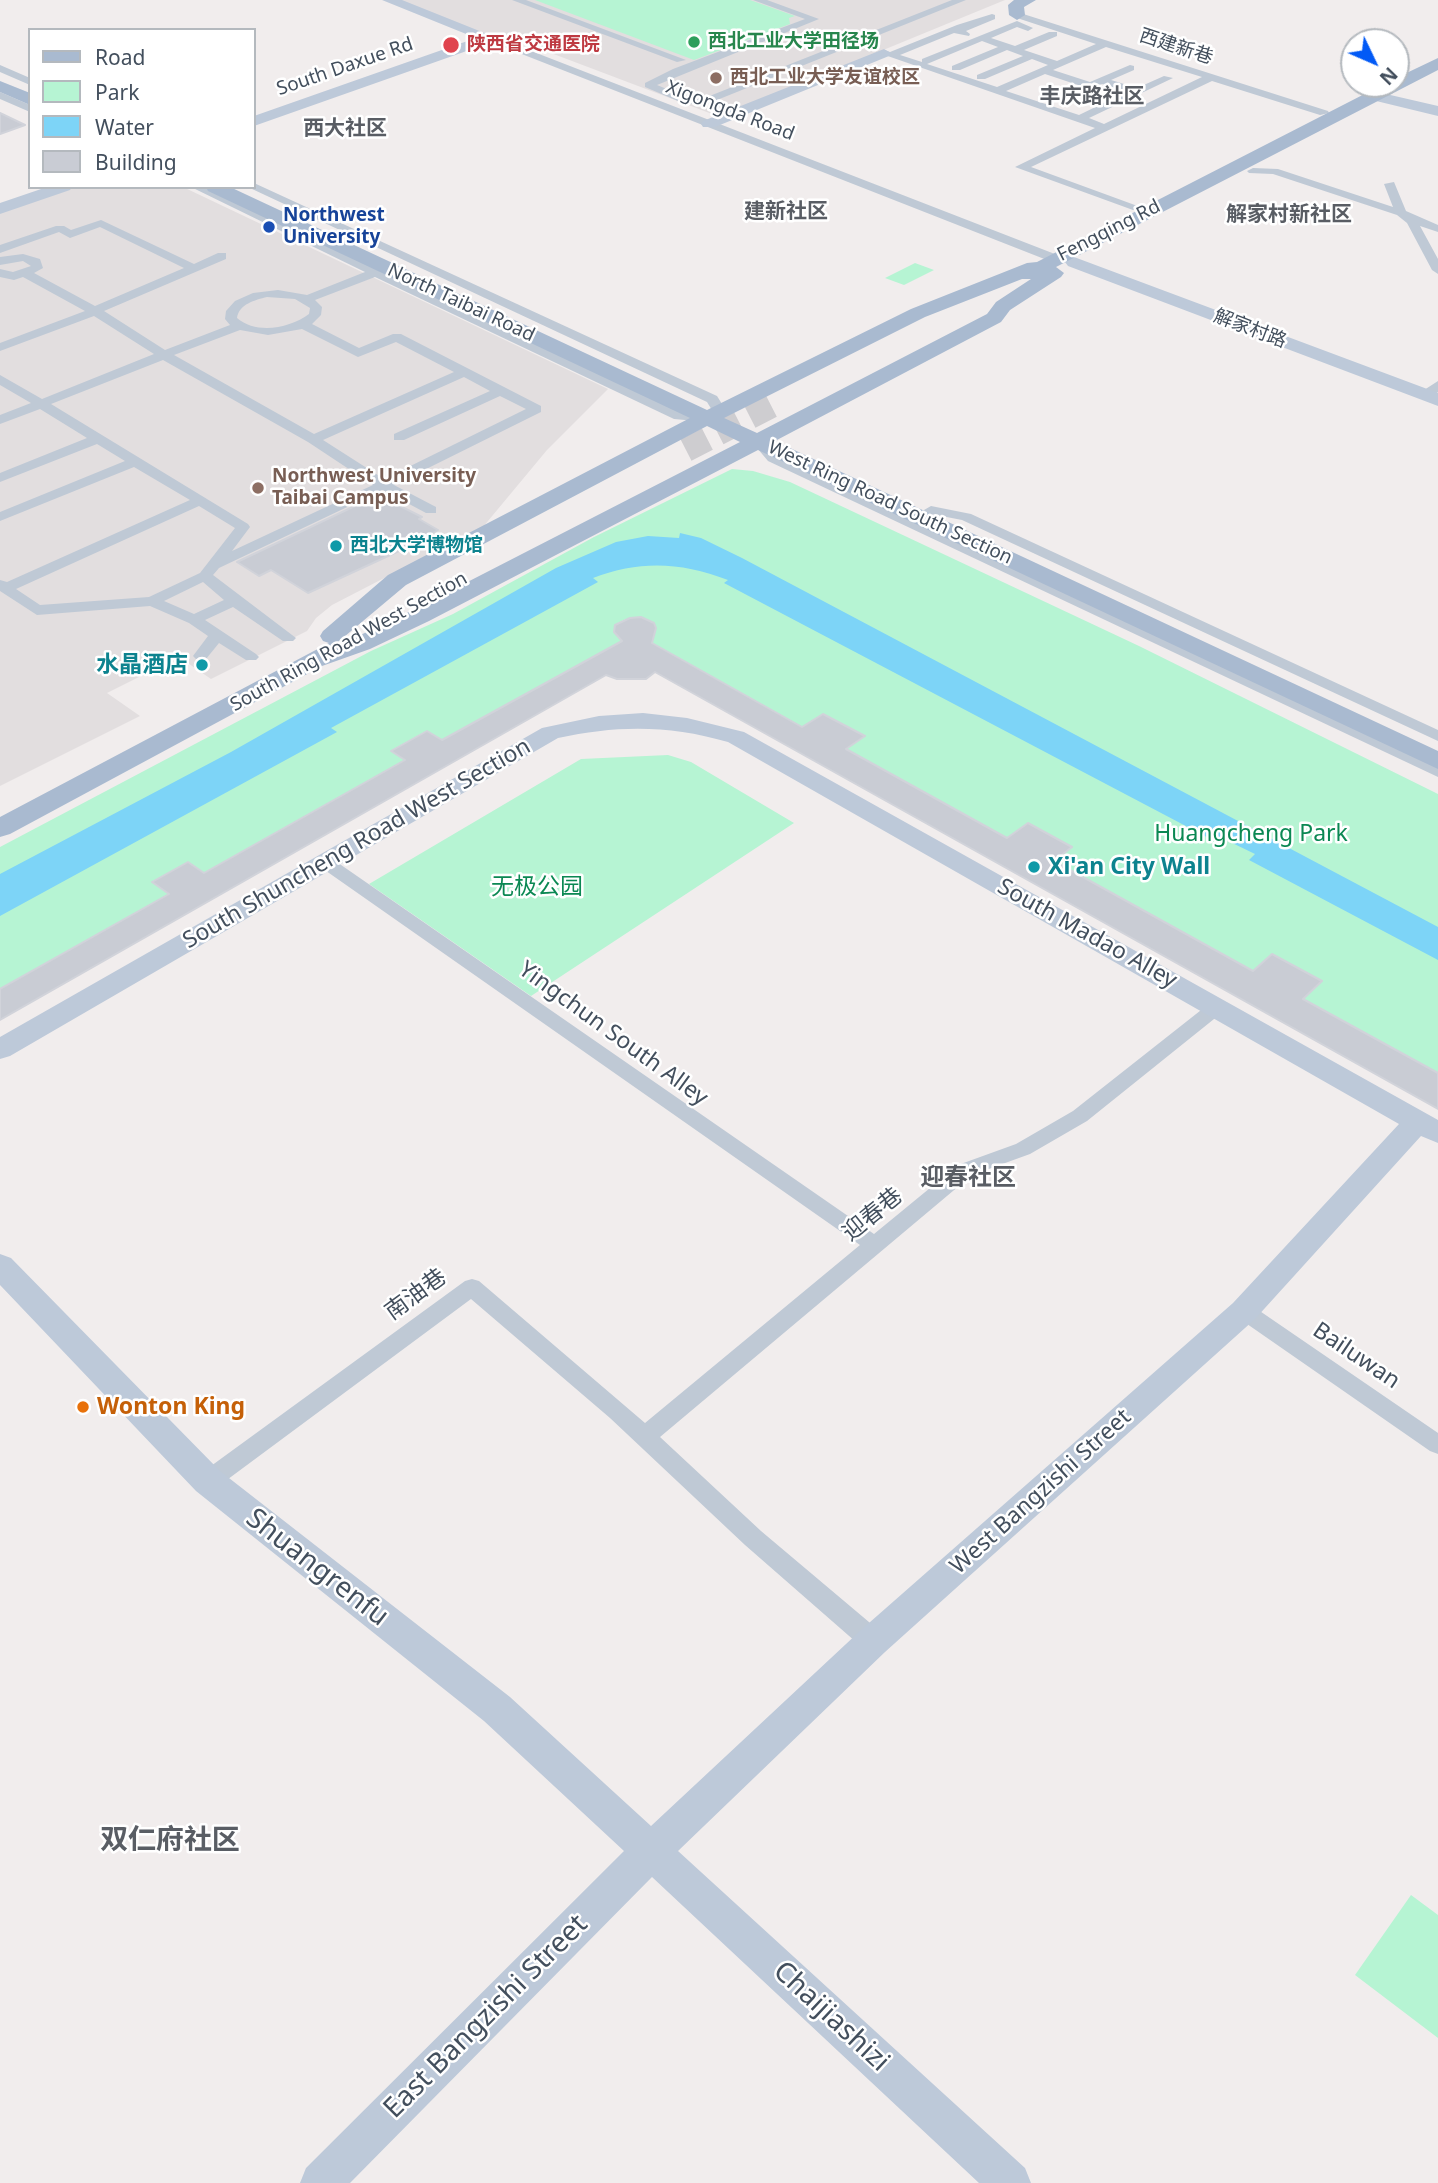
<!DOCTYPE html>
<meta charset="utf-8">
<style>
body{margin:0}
#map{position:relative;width:1438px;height:2183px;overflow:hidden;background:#f1eded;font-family:"Noto Sans",sans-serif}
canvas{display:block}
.legend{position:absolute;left:28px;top:28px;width:228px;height:161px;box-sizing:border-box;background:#fff;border:2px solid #b4b9be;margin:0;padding:9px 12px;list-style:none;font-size:21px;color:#434f5d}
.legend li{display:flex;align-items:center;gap:14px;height:35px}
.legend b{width:35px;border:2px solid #b4b9be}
.north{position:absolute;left:1340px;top:28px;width:70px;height:70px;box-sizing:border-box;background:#fff;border:2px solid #b4b9be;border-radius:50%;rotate:134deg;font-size:19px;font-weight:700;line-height:28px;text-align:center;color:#434f5d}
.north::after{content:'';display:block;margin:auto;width:24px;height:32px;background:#025af6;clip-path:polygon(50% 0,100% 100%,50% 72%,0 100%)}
</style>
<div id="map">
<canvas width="1438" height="2183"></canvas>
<ul class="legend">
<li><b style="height:9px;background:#a9bad0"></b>Road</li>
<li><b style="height:19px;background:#b6f4d3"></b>Park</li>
<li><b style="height:19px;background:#7dd4f7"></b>Water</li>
<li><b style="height:19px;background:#c9ccd4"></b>Building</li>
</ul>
<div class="north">N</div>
</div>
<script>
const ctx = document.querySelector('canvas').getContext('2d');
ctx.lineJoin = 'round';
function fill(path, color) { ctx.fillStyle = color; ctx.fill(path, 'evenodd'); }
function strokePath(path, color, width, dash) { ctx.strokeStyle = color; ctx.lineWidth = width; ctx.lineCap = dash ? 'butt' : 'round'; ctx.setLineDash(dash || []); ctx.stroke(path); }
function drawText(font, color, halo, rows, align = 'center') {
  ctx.font = font + ' "Noto Sans","Noto Sans SC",sans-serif'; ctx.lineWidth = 5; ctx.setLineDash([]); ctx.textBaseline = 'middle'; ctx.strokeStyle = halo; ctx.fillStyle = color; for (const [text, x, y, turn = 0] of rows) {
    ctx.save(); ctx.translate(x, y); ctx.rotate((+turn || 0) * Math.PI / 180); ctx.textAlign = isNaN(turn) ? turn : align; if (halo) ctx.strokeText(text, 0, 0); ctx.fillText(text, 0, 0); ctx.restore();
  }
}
fill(new Path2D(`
 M397,0H1005L720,117L506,36L497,39Z
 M74,187H183L608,389L547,450L483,527L332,605L316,618L307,631L211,679L179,657L107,693L140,716L0,786V213Z`), '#e2dedf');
fill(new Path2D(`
 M535,0H750L795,16L789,18L790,24L694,60Z
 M915,263L934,270L904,285L885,278Z
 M732,469L753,471L790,482L1139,646L1438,794V1073L1303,999L1322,981L1273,954L1253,971L1054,861L1072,847L1007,838L846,749L864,736L823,714L802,727L646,640L656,628L654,624C641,615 627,616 615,625L614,632L623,641L442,740L426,731L392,750L405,760L204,873L188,862L153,881L169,894L0,989V847L371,651L453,614L594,537Z
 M668,755L691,762L794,823L531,996L369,884L581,759Z
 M1411,1895L1438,1915V2038L1355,1975Z`), '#b6f4d3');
fill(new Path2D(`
 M680,533L701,538L742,558L1438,927V960L1249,860L1255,854L1226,840L1220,844L724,583L728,580C681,562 640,560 593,578L598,582L331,728L337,732L0,916V874L231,752L556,568L616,542L648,536L679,538Z`), '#7dd4f7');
const building = new Path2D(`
 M0,113L25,125L0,134Z
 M378,495L422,517L419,519L438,530L412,545L308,593L271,570L259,576L237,562Z
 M641,617L654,623L656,628L652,643L802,727L823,714L865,736L846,749L1007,838L1028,823L1072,847L1054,861L1253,971L1272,954L1322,981L1303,999L1438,1073V1109L655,672L646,679H617L606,675L0,1020V989L169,894L152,882L188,862L204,873L405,760L391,751L427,731L442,740L622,641L614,632L615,625L630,618Z`);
fill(building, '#c9ccd4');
strokePath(building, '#d1d3da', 2);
strokePath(new Path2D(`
 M686,450L781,401`), '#cecdd0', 24, [24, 12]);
fill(new Path2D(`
 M512,0H526L686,60L677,62Z
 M753,0H767L819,19L657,85L691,99H702L952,0H966L707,104H685L645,87V83L673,69L805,19Z
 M1017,12L1328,111L1329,113L1320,115L1212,81L1031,167L1143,208L1133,210L1015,167L1095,128L879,53L884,50L890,52L957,25L992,14L995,15V19L966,31L970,34L969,36L954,33L900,55L922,62V59L1017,21L1033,28L1028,31L1017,27L991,38L1015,46L1049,32H1057V36L1024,50L1057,61L1096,44L1014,17V13ZM982,41L998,47L952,66V70H960L1007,50L1023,56L977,75V79H985L1032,59L1048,65L997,87L927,64ZM1106,47L1202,77L1104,124L1089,118L1173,78L1164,76L1137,88L1111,80L1134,70V66L1130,65L1090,82L1053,70ZM1045,74L1081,86L1055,98V102H1063L1089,90L1114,98L1079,115L1006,91ZM1102,84L1128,92L1123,94L1097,86Z
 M490,35L1060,256L1062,259L1052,262L486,40L485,38Z
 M0,65L30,78V85L0,72Z
 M0,92L30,105V112L0,99Z
 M1253,168L1278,169L1393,207L1384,184L1394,182L1406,211L1438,225V232L1420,226L1438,259V274L1432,270L1407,223L1397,215L1273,174L1249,173L1247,171Z
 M254,183L717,396L727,412L720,416L715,415L707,402L250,188L254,187Z
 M191,187H206L376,268L385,267V272L682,412L707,414L714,418L707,422L674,419L375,277L315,300L322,307L321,315L312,324L359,348L393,334H401L541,406V412L394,485L436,507V513H426L383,490L219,568L213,575L296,638L293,641H283L233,607L205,620L256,654L259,657L256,660H246L219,643L206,659H196L193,656L208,636L189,623L150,606L37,615L0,591V580L7,582L190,500L134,467L0,521V512L125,461L97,444L0,482V473L87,438L40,409L0,424V415L31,403L0,385V375L42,399L154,354L94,316L0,351V343L85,311L23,277L14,280L0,277V269L13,272L31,266L23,261L0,265V257L23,254L40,259L43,268L34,273L95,306L184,268L100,227L70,238L59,232L0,253V245L56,226H64L71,230L101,220L194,264L218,253H226V259L104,311L165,350L230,325L225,319L226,311L235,301L253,293L278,290L307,295L365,272ZM267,297L295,299L310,308L309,314C290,328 257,335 237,318C239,304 255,300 267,297ZM302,329L358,357L396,342L454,372L314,434L174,355L240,330L268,335ZM163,360L308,442L373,485L232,551L250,527L248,524L51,404ZM464,377L490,391L394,434V440H404L500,396L526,409L384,479L323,440ZM199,506L235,528L200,573L149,597L40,605L16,589ZM203,582L224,600L194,614L164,601Z
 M1438,381V392L1431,398H1421V392Z
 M759,438L764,439L778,455L1438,766V777L768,461L752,442Z
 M931,506L971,514L1438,730V741L962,520L926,513L924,510Z
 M325,857L331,858L874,1234L958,1165L1016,1144L1073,1111L1210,1003H1224L1226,1007L1224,1011L1087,1121L1030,1154L972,1175L660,1437L761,1531L882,1633L885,1641L882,1649L873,1652L864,1649L745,1545L610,1418L471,1299L216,1488L208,1490L200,1488L197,1481L200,1474L465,1281L472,1279L479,1281L645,1423L860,1245L319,866L316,862L319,858Z
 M1244,1303L1251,1305L1438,1433V1454L1430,1451L1237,1317L1233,1311L1237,1305Z`), '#bfc9d5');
fill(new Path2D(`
 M382,0H402L497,38L495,41L254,126V116L476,38Z
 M884,49L891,53L889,56L715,127H703L701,124L703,121Z
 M1373,91L1438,106V116L1368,99L1365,96L1368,93Z
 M47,187H72L70,190L0,214V203Z
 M1074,257L1438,393V406L1068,266L1065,262L1068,258Z
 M643,713L687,718L744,732L1438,1120V1143L1421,1136L1255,1319L885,1652L678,1851L1025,2168L1031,2183H979L652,1877L350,2183H300L306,2168L624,1851L484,1721L196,1491L0,1285V1254L11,1258L220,1471L510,1697L651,1826L861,1630L1233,1303L1399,1124L728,742C670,725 617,725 558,738L10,1056L0,1059V1037L542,728L599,716Z`), '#bdc9d9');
fill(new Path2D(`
 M1014,0H1036L1024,7L1025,15L1017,20L1009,15L1008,5Z
 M1438,58V70L1056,267L1064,273L1061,277L1010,310L1001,322L775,441L1438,751V769L758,450L429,621L370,649L322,666L10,834L0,837V817L329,643L323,641L320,636L323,631L388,575L690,418L208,191L206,187H230L707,410L911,309L1027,263L1037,262L1384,84H1396V78ZM1022,279H1031L996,302L987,314L757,433L724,418L925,317ZM707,426L740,442L411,611L352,639L338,642L406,585Z
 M0,81L30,93V105L0,92Z`), '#a9bad0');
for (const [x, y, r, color] of [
 [694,42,7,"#2e9e5b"],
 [451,45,9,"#e0444e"],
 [716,78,7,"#8d6e63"],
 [269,227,7,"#1a4fb4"],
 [258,488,7,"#8d6e63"],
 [336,546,7,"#0f9aa8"],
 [202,665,7,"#0f9aa8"],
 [1034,867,7,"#0f9aa8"],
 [83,1407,7,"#e8710a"]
]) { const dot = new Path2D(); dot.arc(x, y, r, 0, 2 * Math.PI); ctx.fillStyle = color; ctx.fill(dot); strokePath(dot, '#fff', 2.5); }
drawText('bold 19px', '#27864d', '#fff', [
 ["西北工业大学田径场",708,42]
], 'left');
drawText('bold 19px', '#be3a42', '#fff', [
 ["陕西省交通医院",467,45]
], 'left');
drawText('19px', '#434f5d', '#fff', [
 ["西建新巷",1176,47,18],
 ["South Daxue Rd",345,67,-19],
 ["Xigongda Road",730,111,21],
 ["Fengqing Rd",1109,231,-27],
 ["North Taibai Road",461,303,25],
 ["解家村路",1250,329,21],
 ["West Ring Road South Section",890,503,25],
 ["South Ring Road West Section",349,642,-29]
]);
drawText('bold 19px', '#785e54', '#fff', [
 ["西北工业大学友谊校区",730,78],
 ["Northwest University",272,477],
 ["Taibai Campus",272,499]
], 'left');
drawText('bold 19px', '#164399', '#fff', [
 ["Northwest",283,216],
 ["University",283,238]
], 'left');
drawText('bold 19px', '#0d838f', '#fff', [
 ["西北大学博物馆",350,546]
], 'left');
drawText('bold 21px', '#595d64', '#fff', [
 ["丰庆路社区",1092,97],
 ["西大社区",345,129],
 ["建新社区",786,212],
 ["解家村新社区",1289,215]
]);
drawText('bold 23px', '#0d838f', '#fff', [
 ["水晶酒店",188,665],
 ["Xi'an City Wall",1048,867,"left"]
], 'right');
drawText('23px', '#0b8853', '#fff', [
 ["Huangcheng Park",1251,834],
 ["无极公园",537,887]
]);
drawText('23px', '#434f5d', '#fff', [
 ["South Shuncheng Road West Section",357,844,-30],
 ["South Madao Alley",1087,934,29],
 ["Yingchun South Alley",613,1034,36],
 ["迎春巷",873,1215,-39],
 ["南油巷",416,1295,-36],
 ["Bailuwan",1356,1356,34],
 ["West Bangzishi Street",1041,1492,-42]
]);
drawText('bold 23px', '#c56008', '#fff', [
 ["Wonton King",97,1407]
], 'left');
drawText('bold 24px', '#595d64', '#fff', [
 ["迎春社区",968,1178]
]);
drawText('28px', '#434f5d', '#fff', [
 ["Shuangrenfu",317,1568,38],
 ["East Bangzishi Street",486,2017,-45],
 ["Chaijiashizi",831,2017,43]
]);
drawText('bold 28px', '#595d64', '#fff', [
 ["双仁府社区",170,1841]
]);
</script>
